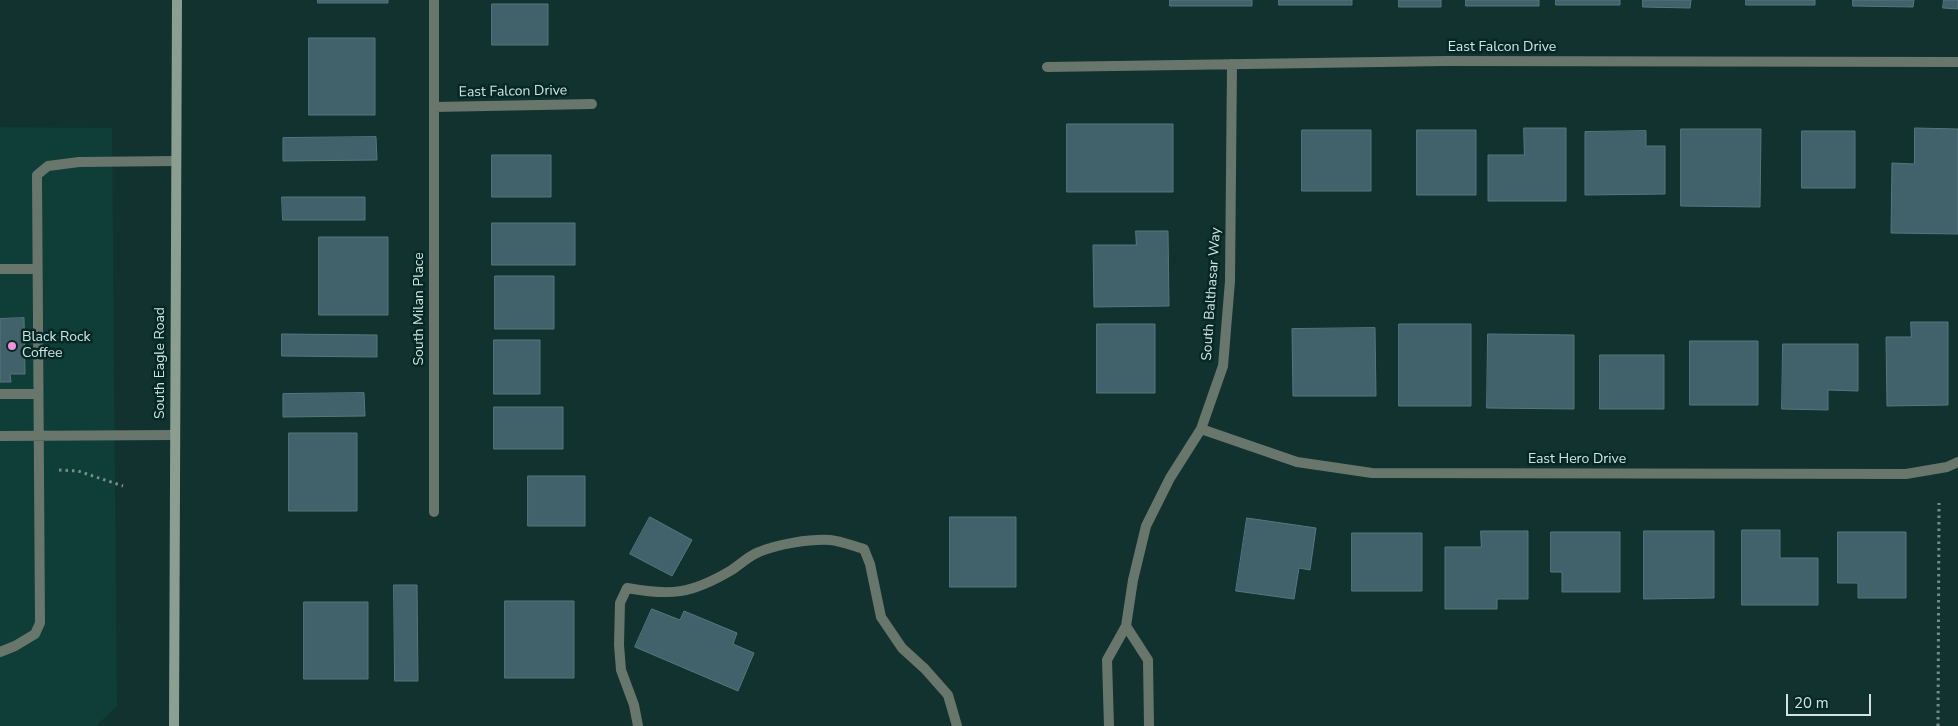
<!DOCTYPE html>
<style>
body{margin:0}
#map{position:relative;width:1958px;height:726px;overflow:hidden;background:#11322e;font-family:"Nunito Sans",sans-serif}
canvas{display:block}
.scale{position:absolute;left:1786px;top:694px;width:85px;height:22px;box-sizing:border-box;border:2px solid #d2e4e1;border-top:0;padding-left:6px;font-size:15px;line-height:18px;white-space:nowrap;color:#d2e4e1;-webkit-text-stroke:4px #062825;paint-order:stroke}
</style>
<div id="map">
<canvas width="1958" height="726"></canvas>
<div class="scale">20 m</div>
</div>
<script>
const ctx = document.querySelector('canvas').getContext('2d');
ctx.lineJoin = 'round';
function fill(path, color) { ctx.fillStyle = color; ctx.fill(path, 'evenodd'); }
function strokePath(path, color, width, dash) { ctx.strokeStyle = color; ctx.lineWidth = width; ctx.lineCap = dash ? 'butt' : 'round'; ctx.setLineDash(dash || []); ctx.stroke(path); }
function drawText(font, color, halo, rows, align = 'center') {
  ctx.font = font + ' "Nunito Sans",sans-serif'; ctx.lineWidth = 5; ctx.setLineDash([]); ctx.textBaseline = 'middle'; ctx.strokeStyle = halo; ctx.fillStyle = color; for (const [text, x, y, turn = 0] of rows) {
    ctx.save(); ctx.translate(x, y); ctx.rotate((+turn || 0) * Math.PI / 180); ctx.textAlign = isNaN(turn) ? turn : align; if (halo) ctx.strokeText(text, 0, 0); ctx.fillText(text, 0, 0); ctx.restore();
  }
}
fill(new Path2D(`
 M0,127L112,128L117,706L96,726H0Z`), '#0f3d38');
const building = new Path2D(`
 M318,0H388V3H318Z
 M1170,0H1252V6H1170Z
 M1279,0H1352V5H1279Z
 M1399,0H1441V7H1399Z
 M1466,0H1539V6H1466Z
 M1556,0H1620V5H1556Z
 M1643,0H1691L1690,8L1643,7Z
 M1746,0H1815V5H1746Z
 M1853,0H1914L1913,7L1853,6Z
 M1944,0H1958V9L1943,8Z
 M492,4H548V45H492Z
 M309,38H375V115H309Z
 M1067,124H1173V192H1067Z
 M1524,128H1566V201H1488V155H1524Z
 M1915,128L1958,129V234L1891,233L1892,163L1914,164Z
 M1681,129H1761L1760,207L1681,206Z
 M1302,130H1371V191H1302Z
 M1417,130H1476V195H1417Z
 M1646,131V146H1665V194L1585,195V132Z
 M1802,131H1855V188H1802Z
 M376,137L377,160L283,161V138Z
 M492,155H551V197H492Z
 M282,197H365V220H283Z
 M492,223H575V265H492Z
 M1136,231H1168L1169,306L1094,307L1093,245H1136Z
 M319,237H388V315H319Z
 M495,276H554V329H495Z
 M24,318L25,374H10L11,382H0V319Z
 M1911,322H1948V405L1887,406L1886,337H1911Z
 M1097,324H1155V393H1097Z
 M1399,324H1471V406H1399Z
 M1375,328L1376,396H1293L1292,329Z
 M282,334L377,335V357L282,356Z
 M1488,334L1574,335V409L1487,408Z
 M494,340H540V394H494Z
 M1690,341H1758V405H1690Z
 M1783,344H1858V391L1828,390V410L1782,409Z
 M1600,355H1664V409H1600Z
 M364,393L365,416L283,417V394Z
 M494,407H563V449H494Z
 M289,433H357V511H289Z
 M528,476H585V526H528Z
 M650,517L692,540L672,576L630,554Z
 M950,517H1016V587H950Z
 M1247,518L1316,528L1310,570L1299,568L1294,599L1236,591Z
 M1742,530H1780V558H1818V605H1742Z
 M1481,531H1528V599H1497V609H1445V547H1481Z
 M1644,531H1714V598L1644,599Z
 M1551,532H1620V592H1562V572H1551Z
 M1838,532H1906V598H1858V583H1838Z
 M1352,533H1422V591H1352Z
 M394,585H417L418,681H395Z
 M505,601H574V678H505Z
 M304,602H368V679H304Z
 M652,609L680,620L684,611L737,633L733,644L754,653L738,691L635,647Z`);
fill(building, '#42626b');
strokePath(building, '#56777f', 1);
strokePath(new Path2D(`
 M59,470L78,471L123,486
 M1938,726L1939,503`), '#758e8b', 3, [2.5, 4]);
strokePath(new Path2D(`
 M0,269H37
 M0,394H38
 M0,436L175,435
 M0,652L15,646L35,634L40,623L37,175L48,166L79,162L176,161
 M638,726L634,705L621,670L619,645L620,603L627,588C671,596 691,594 730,571C740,565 748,556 759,552C778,544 809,539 830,540C841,541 853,546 864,549L870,564L881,617L902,648L925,669L948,695L957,726`), '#69766c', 10);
strokePath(new Path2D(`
 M434,0V512
 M1047,67L1446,61L1958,62
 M434,107L592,104
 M1201,429L1297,462L1372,473L1906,474L1947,467L1958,462
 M1126,626L1148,660L1149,726
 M1109,726L1107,660L1126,626L1133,580L1146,526L1170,478L1201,429L1223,366L1230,281L1232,64`), '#69766c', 10);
strokePath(new Path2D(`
 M174,726L177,0`), '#8b9f90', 10);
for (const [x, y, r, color] of [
 [12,346,5,"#f391d5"]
]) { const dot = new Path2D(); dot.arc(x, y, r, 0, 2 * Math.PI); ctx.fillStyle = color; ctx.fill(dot); strokePath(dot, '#062825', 2); }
drawText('14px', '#d2e4e1', '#062825', [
 ["East Falcon Drive",1502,48],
 ["East Falcon Drive",513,92,-1],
 ["South Balthasar Way",1212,294,-86],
 ["South Milan Place",420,309,-90],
 ["South Eagle Road",161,363,-90],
 ["East Hero Drive",1577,460]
]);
drawText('14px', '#d2e4e1', '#062825', [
 ["Black Rock",22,338],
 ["Coffee",22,354]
], 'left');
</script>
